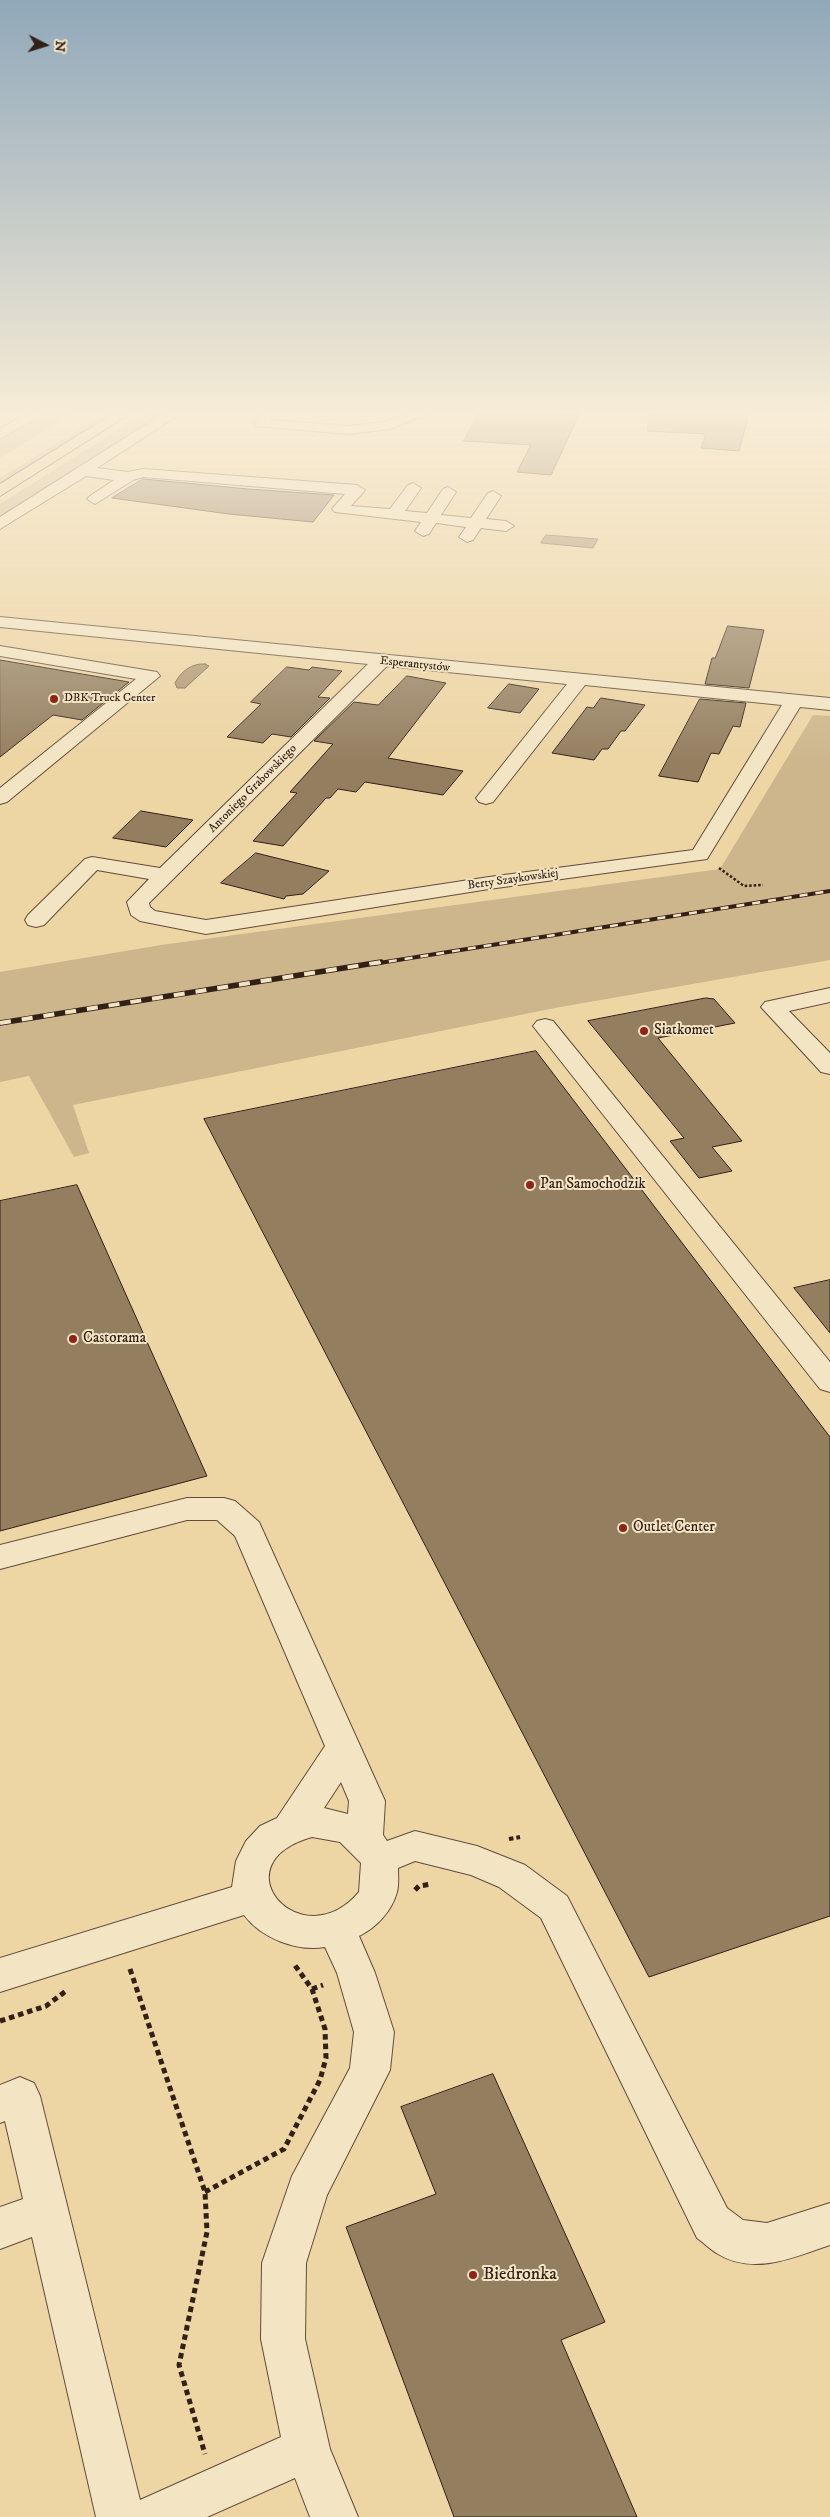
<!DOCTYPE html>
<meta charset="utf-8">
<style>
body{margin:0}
#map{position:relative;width:830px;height:2517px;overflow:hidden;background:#edd5a4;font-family:"IM FELL DW Pica",serif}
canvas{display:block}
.north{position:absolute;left:20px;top:20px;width:50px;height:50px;-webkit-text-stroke:4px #f3e4c4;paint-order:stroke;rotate:95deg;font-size:14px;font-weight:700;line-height:20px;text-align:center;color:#322017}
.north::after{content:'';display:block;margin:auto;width:18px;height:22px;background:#322017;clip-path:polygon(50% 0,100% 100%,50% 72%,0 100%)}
</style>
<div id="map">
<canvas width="830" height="2517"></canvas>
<div class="north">N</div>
</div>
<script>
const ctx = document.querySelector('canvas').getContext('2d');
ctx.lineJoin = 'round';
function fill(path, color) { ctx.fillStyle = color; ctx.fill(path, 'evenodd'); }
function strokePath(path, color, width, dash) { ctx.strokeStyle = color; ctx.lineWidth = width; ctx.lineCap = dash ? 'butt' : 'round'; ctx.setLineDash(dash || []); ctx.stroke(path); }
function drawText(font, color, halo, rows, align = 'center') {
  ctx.font = font + ' "IM FELL DW Pica",serif'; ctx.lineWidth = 4; ctx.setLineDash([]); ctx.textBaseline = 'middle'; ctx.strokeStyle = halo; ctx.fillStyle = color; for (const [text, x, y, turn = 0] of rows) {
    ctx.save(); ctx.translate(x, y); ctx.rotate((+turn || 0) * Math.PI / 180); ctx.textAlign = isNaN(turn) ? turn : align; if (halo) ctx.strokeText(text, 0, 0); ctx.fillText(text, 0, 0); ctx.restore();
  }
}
fill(new Path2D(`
 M65,410H79L0,458V441L45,414L56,415Z
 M111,410H118L0,483V478Z
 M149,410H169L0,518V504Z
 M813,715L830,716V960L555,1008L73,1105L89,1153L74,1157L29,1076L0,1082V972L161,945L720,869Z`), '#cdb68c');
const water = new Path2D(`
 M546,535L598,539L593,548L541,543Z
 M205,664L209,666L185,688H177L175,683C181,671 192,663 205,664Z`);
fill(water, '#ad9774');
strokePath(water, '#7c674f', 1);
const building = new Path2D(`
 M481,410H561L560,414L579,415L551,475L517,472L531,445L464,441Z
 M649,410H750L739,451L701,448L706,434L648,431Z
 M143,479L248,489L334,495L313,522L229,514L112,498Z
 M728,626L764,630L749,688L705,684L712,658H715Z
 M0,660L129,682L82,720L53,715L0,757Z
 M287,667L309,670L312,667L342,671L318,697L330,698L291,737L272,734L263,743L227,737L261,704L251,702Z
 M407,676L446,683L388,758L463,771L443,795L365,782L356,792L338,789L330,798H326L283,846L253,841L297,793L290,792L333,744L314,741L354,702L378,705Z
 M509,684L539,689L520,713L488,708Z
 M601,698L645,705L625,731H621L608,749H602L594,760L552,753L587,707L593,708Z
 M700,699L746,703L740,727L733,726L719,754L711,753L698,782L659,776Z
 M141,811L193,820L166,847L113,838Z
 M256,853L329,871L303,894L286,896L284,899L221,883Z
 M706,998L714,999L735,1023L658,1038L742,1141L712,1147L732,1171L699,1178L670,1141L684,1138L588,1021Z
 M536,1051L830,1437V1916L649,1977L204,1119Z
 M77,1185L207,1476L0,1531V1201Z
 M830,1280V1333L794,1288Z
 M493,2074L605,2322L561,2340L637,2517H454L346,2227L436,2194L401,2107Z`);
fill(building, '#937e60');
strokePath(building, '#322017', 1);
const minor = new Path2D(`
 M32,410H49L0,439V429Z
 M169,410H186L97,468L128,472L143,469L357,485L365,490L351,506L390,509L408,485L413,483L421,488L405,511L427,513L443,489L448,487L456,492L441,515L471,518L488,493L493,491L501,496L486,519L506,521L514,526L506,531L481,528L473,540L467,542L459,537L466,527L436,523L429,534L423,536L415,531L421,522L335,512L332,509L345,494L143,477L133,480L95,504L87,499L90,496L114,480L86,476L0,529V517Z
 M262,410H276L270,420L348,426L384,422L415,410H436L391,429L348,434L256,426L254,423Z
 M0,617L830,698V710L800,707L707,859L489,889L206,934L140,921L131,915L127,902L149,879L97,870L44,925L36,927L28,925L25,920L28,915L85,859L92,857L160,868L368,664L0,627ZM387,666L567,684L476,798L479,802L486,804L493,802L585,685L782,705L693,850L489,877L206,920L155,911L150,907L149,903Z
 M0,646L151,671L157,672L160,676L7,802L0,804V788L136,679L0,656Z
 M830,988V1002L789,1011L830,1053V1074L821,1072L761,1007L765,1002Z
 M545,1019L553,1021L830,1362V1392L820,1389L537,1031L533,1026L537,1021Z
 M187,1498H224L235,1501L259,1522L385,1801L383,1835L387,1841L415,1831L477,1846L525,1865L567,1896L727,2208L743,2220L767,2223L830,2203V2245C795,2257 754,2276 718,2254C711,2250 704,2243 697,2238L541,1918L499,1887L471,1875L415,1861L398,1868C398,1875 399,1885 397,1892C392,1911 376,1928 359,1936L375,1973L394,2032L390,2070L327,2195L306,2263L305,2339L330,2449L358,2517H310L295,2478L207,2517H96L32,2237L0,2249V2207L23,2199L5,2121L0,2123V2085L20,2077L34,2083L40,2096L140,2500L281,2437L261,2339L262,2263L292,2176L350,2068L354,2032L337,1973L325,1947C297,1952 261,1938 244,1915L0,1992V1958L232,1887L236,1861L246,1841L260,1826L277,1818L325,1746L235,1536L217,1520H187L0,1569V1545ZM341,1782L349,1801L348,1814L324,1808ZM312,1837L340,1842L361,1863L359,1892C302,1960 216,1864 312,1837Z`);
const major = new Path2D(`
 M119,410H136L0,496V484Z`);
strokePath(minor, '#614d3a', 2);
strokePath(major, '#322017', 2);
strokePath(new Path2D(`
 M719,868L744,886L763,885`), '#322017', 2.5, [2.5, 2]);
strokePath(new Path2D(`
 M509,1839L520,1837`), '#322017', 4, [4.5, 3]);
strokePath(new Path2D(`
 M415,1890L419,1886L432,1884
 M130,1969L205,2192L207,2232L179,2365L205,2454
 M312,1989L323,1985
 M0,2021L46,2006L66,1991
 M205,2192L284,2149L320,2080L326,2058L325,2029L312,1989L294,1964`), '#322017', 5, [5.5, 4]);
fill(minor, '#f3e4c4');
fill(major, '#edd5a4');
const railFar1 = new Path2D(`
 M373,964L830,891`);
const rail = new Path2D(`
 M0,1023L381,962`);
strokePath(railFar1, '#322017', 4);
strokePath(rail, '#322017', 5.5);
strokePath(railFar1, '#f3e4c4', 2.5, [8]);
strokePath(rail, '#f3e4c4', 4, [11]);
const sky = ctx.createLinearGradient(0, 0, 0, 763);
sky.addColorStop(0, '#90a8ba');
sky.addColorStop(0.54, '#f7ecd6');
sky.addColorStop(1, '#f7ecd600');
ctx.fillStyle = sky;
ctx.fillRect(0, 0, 830, 763);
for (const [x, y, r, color] of [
 [54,699,5,"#8f2418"],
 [644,1031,5,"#8f2418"],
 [530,1185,5,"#8f2418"],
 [73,1339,5,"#8f2418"],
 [623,1528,5,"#8f2418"],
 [473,2275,5,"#8f2418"]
]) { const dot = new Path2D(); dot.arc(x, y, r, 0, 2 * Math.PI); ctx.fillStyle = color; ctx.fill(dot); strokePath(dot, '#f3e4c4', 2); }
drawText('12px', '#322017', '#f3e4c4', [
 ["Esperantystów",415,665,6],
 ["Antoniego Grabowskiego",253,789,-45],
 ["Berty Szaykowskiej",513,880,-8]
]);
drawText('12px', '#322017', '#f3e4c4', [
 ["DBK Truck Center",64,699]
], 'left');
drawText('15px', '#322017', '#f3e4c4', [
 ["Siatkomet",654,1031],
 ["Pan Samochodzik",540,1185],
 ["Castorama",83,1339],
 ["Outlet Center",633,1528]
], 'left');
drawText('18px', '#322017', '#f3e4c4', [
 ["Biedronka",483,2275]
], 'left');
</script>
